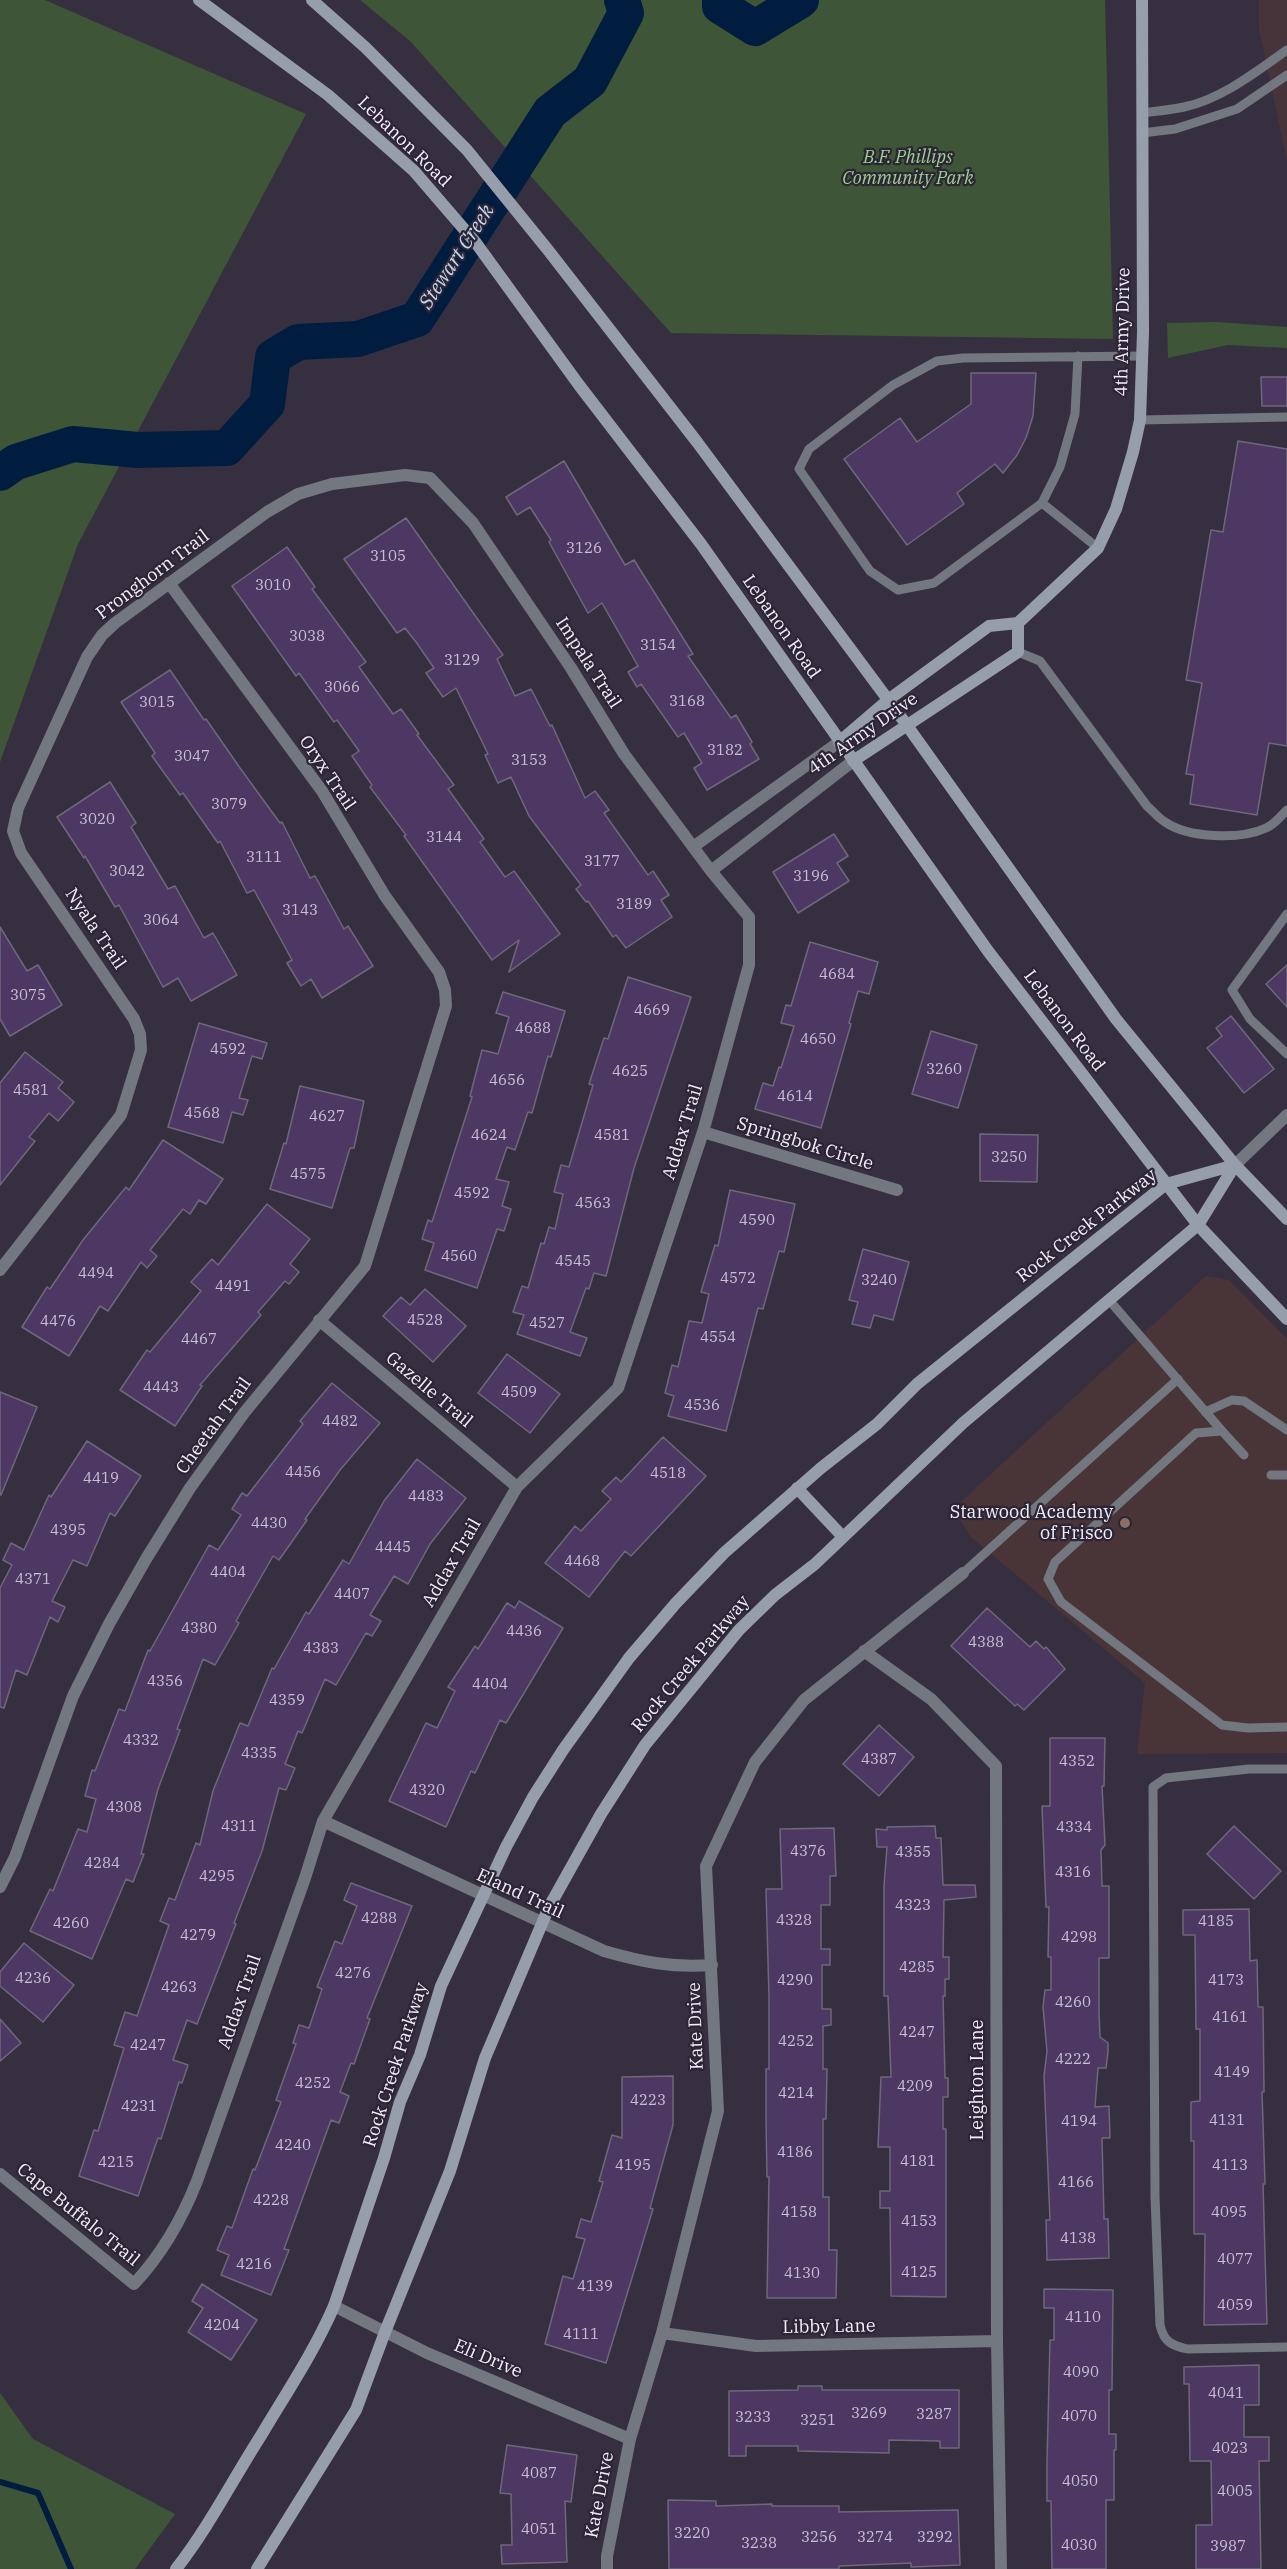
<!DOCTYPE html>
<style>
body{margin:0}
canvas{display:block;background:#362f40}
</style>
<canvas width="1287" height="2569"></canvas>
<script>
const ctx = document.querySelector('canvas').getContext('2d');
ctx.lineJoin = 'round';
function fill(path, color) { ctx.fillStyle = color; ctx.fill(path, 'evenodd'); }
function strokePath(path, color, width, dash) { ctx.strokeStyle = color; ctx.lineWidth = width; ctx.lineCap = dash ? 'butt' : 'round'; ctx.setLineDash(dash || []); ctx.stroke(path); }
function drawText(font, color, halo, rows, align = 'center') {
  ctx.font = font + ' "IBM Plex Serif",serif'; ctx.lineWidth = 4.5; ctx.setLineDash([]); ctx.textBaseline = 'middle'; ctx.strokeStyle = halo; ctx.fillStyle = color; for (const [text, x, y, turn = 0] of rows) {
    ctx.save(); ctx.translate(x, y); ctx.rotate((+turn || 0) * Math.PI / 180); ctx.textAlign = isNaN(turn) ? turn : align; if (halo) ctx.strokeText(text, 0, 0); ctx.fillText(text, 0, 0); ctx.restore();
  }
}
fill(new Path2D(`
 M1259,0H1287V161L1259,29Z`), '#47343b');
fill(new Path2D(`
 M1206,1276L1229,1280L1287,1339V1753L1137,1754L1145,1683L971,1537L953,1509Z`), '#493437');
fill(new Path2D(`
 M0,0H45L306,114L78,544L0,762Z
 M360,0H1105L1113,339L671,333L410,41Z
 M1217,322L1287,327V348L1228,345L1168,358L1167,323Z
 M0,2393L33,2439L175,2514L135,2569H0Z`), '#3e5538');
strokePath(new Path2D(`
 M0,2482L38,2493L71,2569`), '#001d3f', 6);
strokePath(new Path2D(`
 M720,0V6L755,28L801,0
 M0,473L16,462L73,444L138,450L227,448L267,404L273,357L298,342L358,339L417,319L550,112L590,81L626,13L622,0`), '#001d3f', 36);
const building = new Path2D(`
 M971,373H1036L1033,416L1026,438L1017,455L1003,473L995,464L957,493L964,504L907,545L844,459L900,418L917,442L971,404Z
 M1261,377H1287V406H1262Z
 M1238,441L1287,449V746L1269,743L1257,815L1190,804L1194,775L1186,774L1202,683L1186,680L1211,530L1223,532Z
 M564,461L625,565L634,560L693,654L688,656L731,718L736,715L752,742L750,744L759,759L707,790L694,768L702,763L684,733L678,737L641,684L637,687L628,672L638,666L602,603L588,613L549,542L551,540L530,507L517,515L506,497Z
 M406,518L503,655L497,659L515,696L531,689L550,726L552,725L585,798L595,791L609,810L604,813L648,875L653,871L669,895L661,900L672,917L626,948L616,935L613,937L588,901L586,902L576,889L581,885L529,816L511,777L498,783L485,755L488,754L456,688L443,697L426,673L434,668L416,642L405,628L397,633L344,559Z
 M287,547L315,587L312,589L366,662L359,667L393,714L401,709L419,734L417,735L454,785L448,789L484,839L480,842L505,877L514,871L560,934L509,972L519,940L492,960L404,836L406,835L370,787L372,785L352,756L359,751L337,720L334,722L299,673L296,676L232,586Z
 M170,670L204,720L206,719L240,768L280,823L282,822L310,878L315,876L344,929L348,926L373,966L322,998L311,979L301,986L287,963L292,960L254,890L247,893L220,841L218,843L183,793L180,795L152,756L155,753L121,702Z
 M110,782L136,823L131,827L168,889L175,886L204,938L213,933L237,975L191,1001L178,978L163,987L119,905L115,907L85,856L84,858L57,817Z
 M834,834L848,856L837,863L849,881L798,913L773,872Z
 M0,927L27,971L38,965L62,1005L10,1036L0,1019Z
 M810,942L878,962L869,994L858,991L849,1023L851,1024L821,1128L755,1109L763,1083L773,1086L779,1067L781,1068L794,1026L781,1023L786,1005L791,1006Z
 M1287,965V1007L1266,984Z
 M628,977L691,997L634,1168L606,1276L594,1273L589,1289L586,1288L570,1332L587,1338L580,1356L517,1334L524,1315L513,1312L522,1286L528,1288L541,1243L544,1244L549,1227L555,1229L563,1194L554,1192L561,1165L569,1167L593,1085L589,1084L604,1038L608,1039Z
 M503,992L565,1011L551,1057L548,1056L532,1113L528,1112L515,1150L507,1147L496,1179L509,1182L502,1206L511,1209L504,1231L497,1229L477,1288L425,1270L434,1243L422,1239L428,1220L432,1222L472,1097L470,1096L482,1050L498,1054L509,1017L496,1013Z
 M1231,1016L1274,1069L1244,1093L1207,1048L1222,1036L1216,1028Z
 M199,1023L267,1043L262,1059L252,1056L239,1098L248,1100L243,1115L232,1112L223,1143L168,1127Z
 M931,1031L977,1045L958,1108L912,1094Z
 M25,1052L63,1082L58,1088L74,1102L58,1121L49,1113L29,1137L35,1141L0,1185V1083Z
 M300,1086L364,1101L354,1148H350L332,1208L270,1189L284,1143L286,1144Z
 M980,1134L1038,1135L1037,1182L980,1181Z
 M163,1140L223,1179L206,1204L199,1200L190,1214L183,1209L150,1250L157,1256L147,1268L141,1262L108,1311L100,1306L69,1356L22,1327L47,1287L50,1289L83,1240L126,1187L129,1190Z
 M730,1190L795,1204L784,1252L779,1251L763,1309L758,1308L726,1431L668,1416L674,1396L665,1393L672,1365L678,1367L689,1321L702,1323L709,1294L701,1292L715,1245L718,1246Z
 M267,1204L310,1239L290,1264L299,1272L289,1284L285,1281L258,1312L261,1315L200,1385L202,1386L175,1426L120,1390L147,1350L150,1352L201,1291L191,1282L212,1259L218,1265Z
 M863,1249L909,1262L893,1320L874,1315L870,1328L852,1324L858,1302L849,1300Z
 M425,1289L466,1326L433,1362L383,1316L401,1297L410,1305Z
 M507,1354L560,1394L530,1433L478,1393Z
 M332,1383L380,1423L340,1470L305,1519L307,1520L279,1560L273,1556L236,1621L239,1623L215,1665L203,1659L177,1729L180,1730L158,1789L141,1854H144L133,1882L126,1879L92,1959L30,1931L50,1889L53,1891L78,1829L87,1832L96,1799L85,1796L92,1770L95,1771L119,1709L125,1711L148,1650L150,1651L209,1545L218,1550L241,1515L232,1509L242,1493L247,1496L303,1424L300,1421Z
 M0,1392L37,1407L1,1495H0Z
 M663,1437L706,1476L631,1556L625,1551L589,1597L545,1563L575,1526L581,1531L611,1499L602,1491L616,1477L621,1482Z
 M87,1441L141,1476L115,1516L110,1513L87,1566L73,1560L52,1601L65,1607L58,1622L50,1617L27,1675L16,1670L4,1708L0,1707V1588L12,1565L3,1560L11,1543L24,1550L49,1495L51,1497Z
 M417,1459L466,1498L430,1544L408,1584L394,1576L370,1615L381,1621L372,1636L366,1633L336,1685L325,1679L302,1733L298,1731L285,1764L295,1768L286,1790L279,1788L262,1851L234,1923L236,1924L197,2024L187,2020L173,2060L188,2065L182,2083L179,2082L161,2139L158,2138L138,2196L79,2176L94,2130L98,2131L124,2048L114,2045L125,2012L137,2016L169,1925L160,1921L169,1898L175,1900L196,1843L200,1845L213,1791L240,1723L248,1726L272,1668L274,1669L306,1612L309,1614L343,1560L349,1564L384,1501Z
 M519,1601L563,1628L506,1723L500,1720L475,1773L471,1771L446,1827L389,1801L426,1723L437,1728L455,1691L448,1687L475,1646L478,1649L507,1603L515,1608Z
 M987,1608L1030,1647L1036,1641L1044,1649L1046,1647L1065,1669L1024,1710L1017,1704L1015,1706L951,1646Z
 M879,1725L914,1757L879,1796L843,1764Z
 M1050,1738H1105L1104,1786H1102L1105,1845L1101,1850L1102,1886H1109V1958H1099V2012L1100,2037L1108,2043V2052L1106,2068H1098L1095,2107L1109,2106L1110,2138H1102L1104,2219H1108L1109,2258L1047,2260L1046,2220H1050L1044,2076L1047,2051L1043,2007L1045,1990H1051V1957H1048L1049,1907H1046L1042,1806H1050Z
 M935,1826L936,1838H941L943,1885H975L976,1897L944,1900L943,1957H949V1979H945V1996H943L945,2078H948V2097H943V2129H946V2297L891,2296L890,2208H880V2191H890V2147H878L881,2077H891L888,1996H884V1886L887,1847H877L876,1829L887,1830V1827Z
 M1234,1826L1281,1871L1254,1899L1207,1854Z
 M834,1828L836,1876H830V1905H821V1949H830V1965H822V2009H831V2025L823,2026V2069H827L826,2119H823V2197H829V2250H837L836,2298H767L769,2177H767L766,2118V2069H769V1997L766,1889H782L780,1829Z
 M351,1883L412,1906L367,2018L370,2019L354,2064L351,2063L340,2092L349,2096L339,2123L331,2120L284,2249L289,2250L271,2295L221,2275L229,2255L217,2250L227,2226L232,2228L253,2169L255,2170L281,2102L276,2100L296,2044L293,2043L299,2025L309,2028L322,1989L317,1987L335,1941L342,1944L357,1906L344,1900Z
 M1249,1909L1250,1961L1257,1960L1258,2007H1263L1264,2092H1262L1265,2184H1263L1267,2324L1204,2325L1205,2234H1194V2141H1191V2102L1200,2101V2029H1196L1195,1935H1183V1910Z
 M24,1943L74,1985L43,2022L0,1986V1972Z
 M0,2019L21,2043L0,2061Z
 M673,2076V2125L650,2208L653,2209L606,2363L545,2344L563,2276L573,2279L585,2239L576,2237L581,2219L591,2222L603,2182L599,2181L612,2135L622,2138V2077Z
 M202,2284L257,2320L231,2360L188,2332L203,2308L192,2301Z
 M1044,2289L1113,2290L1112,2390H1109V2434H1116V2450H1114V2500H1106V2569H1052L1051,2501H1047V2463L1050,2340H1054V2308H1044Z
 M1259,2365V2405H1244V2437H1269V2461H1259L1261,2569H1196V2525H1212L1211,2461H1190L1189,2384H1184V2367Z
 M798,2386H822V2390H959V2448H940V2441L889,2440V2453L798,2451V2446H746V2456H729V2391L798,2390Z
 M507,2445L577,2455L571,2502L565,2501L567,2562L502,2564L501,2545H512L511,2494L500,2493Z
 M668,2500L716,2501V2506L772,2504V2506H839V2512L958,2510L960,2565L911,2567V2563L839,2566V2569H669Z`);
fill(building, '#4c3863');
strokePath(building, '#6f677b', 1.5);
strokePath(new Path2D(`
 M1142,113C1156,111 1171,110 1184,107C1222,99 1257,71 1287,50
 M1142,133L1175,129L1237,109L1287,75
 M1140,420L1287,417
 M1042,503L1060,467L1075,414L1078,356
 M1098,548L1042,503L934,583L898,590L870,571L799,469L809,449L893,385L937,361L963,358L1142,356
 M1018,652L1040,661L1147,806C1153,811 1158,818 1165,822C1188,838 1240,840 1266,828C1274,825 1281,816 1287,810
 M1287,914L1232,990L1250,1019L1287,1054
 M1109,1300L1222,1431
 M1205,1412L1232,1400L1244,1401L1287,1430
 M1244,1455L1222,1431L1196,1433L1055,1562L1048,1579L1061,1602L1222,1725L1248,1728L1287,1727
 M1271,1475H1287
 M963,1573L1178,1379
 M1287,1769H1249L1166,1778L1153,1787L1155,2197L1160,2325C1164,2342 1171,2345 1187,2349L1287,2347`), '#737780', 9);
strokePath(new Path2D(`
 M693,847L839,742
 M711,871L853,761
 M703,1132L897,1190
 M1235,1165L1287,1115
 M0,1270L121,1115L141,1050L140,1034L134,1019L21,853L13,831L18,808L87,657L102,635L115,623L267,512L298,494L332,484L405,475L430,478L473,523L571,668L624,754L711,871L749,917V965L703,1132L618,1388L517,1487L323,1821L305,1878L197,2181C182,2219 162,2254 134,2284L0,2174
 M319,1320L517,1487
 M864,1651L931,1699L996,1766L997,2341L1001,2569
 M323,1821L604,1951C642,1962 672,1968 712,1965
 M0,1887L15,1857L73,1696L109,1624L146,1559L190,1488L244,1413L365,1266L446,1006L445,990L439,972L385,896L322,791L169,583
 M334,2306L427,2353L630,2439
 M662,2333L756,2346L997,2341
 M607,2569V2556L630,2439L662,2333L718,2111L706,1866L755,1762L804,1700L963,1573`), '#737780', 12);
strokePath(new Path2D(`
 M199,0L328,95L414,171L476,243L579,385L701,544L988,951L1198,1225L1287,1319
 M312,0L366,48L467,150L548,250L697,442L906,724L1116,1019L1235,1165L1287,1219
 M839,742L888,700L989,626L1018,623L1098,548L1116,509L1133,452L1140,420L1143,332L1142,0
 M853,761L1018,652V623
 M797,1488L843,1537
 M176,2569C209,2527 233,2479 262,2434C287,2392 314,2352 334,2306L384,2158L400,2102L420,2055L441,1986L506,1847L533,1797L563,1750L629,1658L676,1603L724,1553L821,1468L877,1424L917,1384L1166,1184L1235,1165
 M257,2569L356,2410L385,2332L450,2171L485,2058L549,1907L601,1814L645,1745L739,1630L775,1595L815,1564L963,1423L1198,1225L1235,1165`), '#979eab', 12);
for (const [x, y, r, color] of [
 [1125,1523,6,"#8d6e63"]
]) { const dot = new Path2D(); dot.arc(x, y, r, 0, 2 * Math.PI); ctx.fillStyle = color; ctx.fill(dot); strokePath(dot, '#2c2535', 2); }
drawText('15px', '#c9c0d4', null, [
 ["3126",584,549],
 ["3105",388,557],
 ["3010",273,586],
 ["3038",307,637],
 ["3154",658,646],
 ["3129",462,661],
 ["3066",342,688],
 ["3168",687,702],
 ["3015",157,703],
 ["3182",725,751],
 ["3047",192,757],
 ["3153",529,761],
 ["3079",229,805],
 ["3020",97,820],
 ["3144",444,838],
 ["3111",264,858],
 ["3177",602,862],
 ["3042",127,872],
 ["3196",811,877],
 ["3189",634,905],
 ["3143",300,911],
 ["3064",161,921],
 ["4684",837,975],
 ["3075",28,996],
 ["4669",652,1011],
 ["4688",533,1029],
 ["4650",818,1040],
 ["4592",228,1050],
 ["3260",944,1070],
 ["4625",630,1072],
 ["4656",507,1081],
 ["4581",31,1091],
 ["4614",795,1097],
 ["4568",202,1114],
 ["4627",327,1117],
 ["4624",489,1136],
 ["4581",612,1136],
 ["3250",1009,1158],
 ["4575",308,1175],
 ["4592",472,1194],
 ["4563",593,1204],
 ["4590",757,1221],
 ["4560",459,1257],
 ["4545",573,1262],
 ["4494",96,1274],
 ["4572",738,1279],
 ["3240",879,1281],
 ["4491",233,1287],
 ["4528",425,1321],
 ["4476",58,1322],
 ["4527",547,1324],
 ["4554",718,1338],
 ["4467",199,1340],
 ["4443",161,1388],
 ["4509",519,1393],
 ["4536",702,1406],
 ["4482",340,1422],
 ["4456",303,1473],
 ["4518",668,1474],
 ["4419",101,1479],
 ["4483",426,1497],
 ["4430",269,1524],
 ["4395",68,1531],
 ["4445",393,1548],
 ["4468",582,1562],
 ["4404",228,1573],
 ["4371",33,1580],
 ["4407",352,1595],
 ["4380",199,1629],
 ["4436",524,1632],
 ["4388",986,1643],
 ["4383",321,1649],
 ["4356",165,1682],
 ["4404",490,1685],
 ["4359",287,1701],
 ["4332",141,1741],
 ["4335",259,1754],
 ["4387",879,1760],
 ["4352",1077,1762],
 ["4320",427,1791],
 ["4308",124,1808],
 ["4311",239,1827],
 ["4334",1074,1828],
 ["4376",808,1852],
 ["4355",913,1853],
 ["4284",102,1864],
 ["4316",1073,1873],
 ["4295",217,1877],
 ["4323",913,1906],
 ["4288",379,1919],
 ["4328",794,1921],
 ["4185",1216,1922],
 ["4260",71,1924],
 ["4279",198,1936],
 ["4298",1079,1938],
 ["4285",917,1968],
 ["4276",353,1974],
 ["4236",33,1979],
 ["4290",795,1981],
 ["4173",1226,1981],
 ["4263",179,1988],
 ["4260",1073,2003],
 ["4161",1230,2018],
 ["4247",917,2033],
 ["4252",796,2042],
 ["4247",148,2046],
 ["4222",1073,2060],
 ["4149",1232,2073],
 ["4252",313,2084],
 ["4209",915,2087],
 ["4214",796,2094],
 ["4223",648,2101],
 ["4231",139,2107],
 ["4131",1227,2121],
 ["4194",1079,2122],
 ["4240",293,2146],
 ["4186",795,2153],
 ["4181",918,2162],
 ["4215",116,2163],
 ["4195",633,2166],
 ["4113",1230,2166],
 ["4166",1076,2183],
 ["4228",271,2201],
 ["4158",799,2213],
 ["4095",1229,2213],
 ["4153",919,2222],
 ["4138",1078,2239],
 ["4077",1235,2260],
 ["4216",254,2265],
 ["4125",919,2273],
 ["4130",802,2274],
 ["4139",595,2287],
 ["4059",1235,2306],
 ["4110",1083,2318],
 ["4204",222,2326],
 ["4111",581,2335],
 ["4090",1081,2373],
 ["4041",1226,2394],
 ["3269",869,2414],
 ["3287",934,2415],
 ["4070",1079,2417],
 ["3233",753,2418],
 ["3251",818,2421],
 ["4023",1230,2449],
 ["4087",539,2474],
 ["4050",1080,2482],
 ["4005",1235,2492],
 ["4051",539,2530],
 ["3220",692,2534],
 ["3256",819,2538],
 ["3274",875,2538],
 ["3292",935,2538],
 ["3238",759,2544],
 ["4030",1079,2546],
 ["3987",1228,2547]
]);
drawText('18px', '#f3eef9', '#2c2535', [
 ["Lebanon Road",404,142,44],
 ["4th Army Drive",1123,332,-89],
 ["Pronghorn Trail",153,575,-37],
 ["Lebanon Road",781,627,55],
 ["Impala Trail",588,663,57],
 ["4th Army Drive",863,734,-35],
 ["Oryx Trail",327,773,56],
 ["Nyala Trail",95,929,56],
 ["Lebanon Road",1064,1021,53],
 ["Addax Trail",683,1132,-73],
 ["Springbok Circle",805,1144,17],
 ["Rock Creek Parkway",1087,1226,-38],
 ["Gazelle Trail",429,1390,40],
 ["Cheetah Trail",214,1426,-54],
 ["Addax Trail",452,1563,-60],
 ["Rock Creek Parkway",691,1664,-50],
 ["Eland Trail",520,1894,25],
 ["Addax Trail",240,2002,-71],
 ["Kate Drive",696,2026,-92],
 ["Rock Creek Parkway",396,2065,-72],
 ["Leighton Lane",978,2080,-90],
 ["Cape Buffalo Trail",78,2215,39],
 ["Libby Lane",829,2327,-1],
 ["Eli Drive",488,2359,23],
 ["Kate Drive",600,2495,-79]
]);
drawText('italic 18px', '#9dd190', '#2c2535', [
 ["B.F. Phillips",908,158],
 ["Community Park",908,179]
]);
drawText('18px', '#f3eef9', '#2c2535', [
 ["Starwood Academy",1113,1513],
 ["of Frisco",1113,1534]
], 'right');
drawText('italic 20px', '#c4d9f3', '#2c2535', [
 ["Stewart Creek",457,257,-57]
]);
</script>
